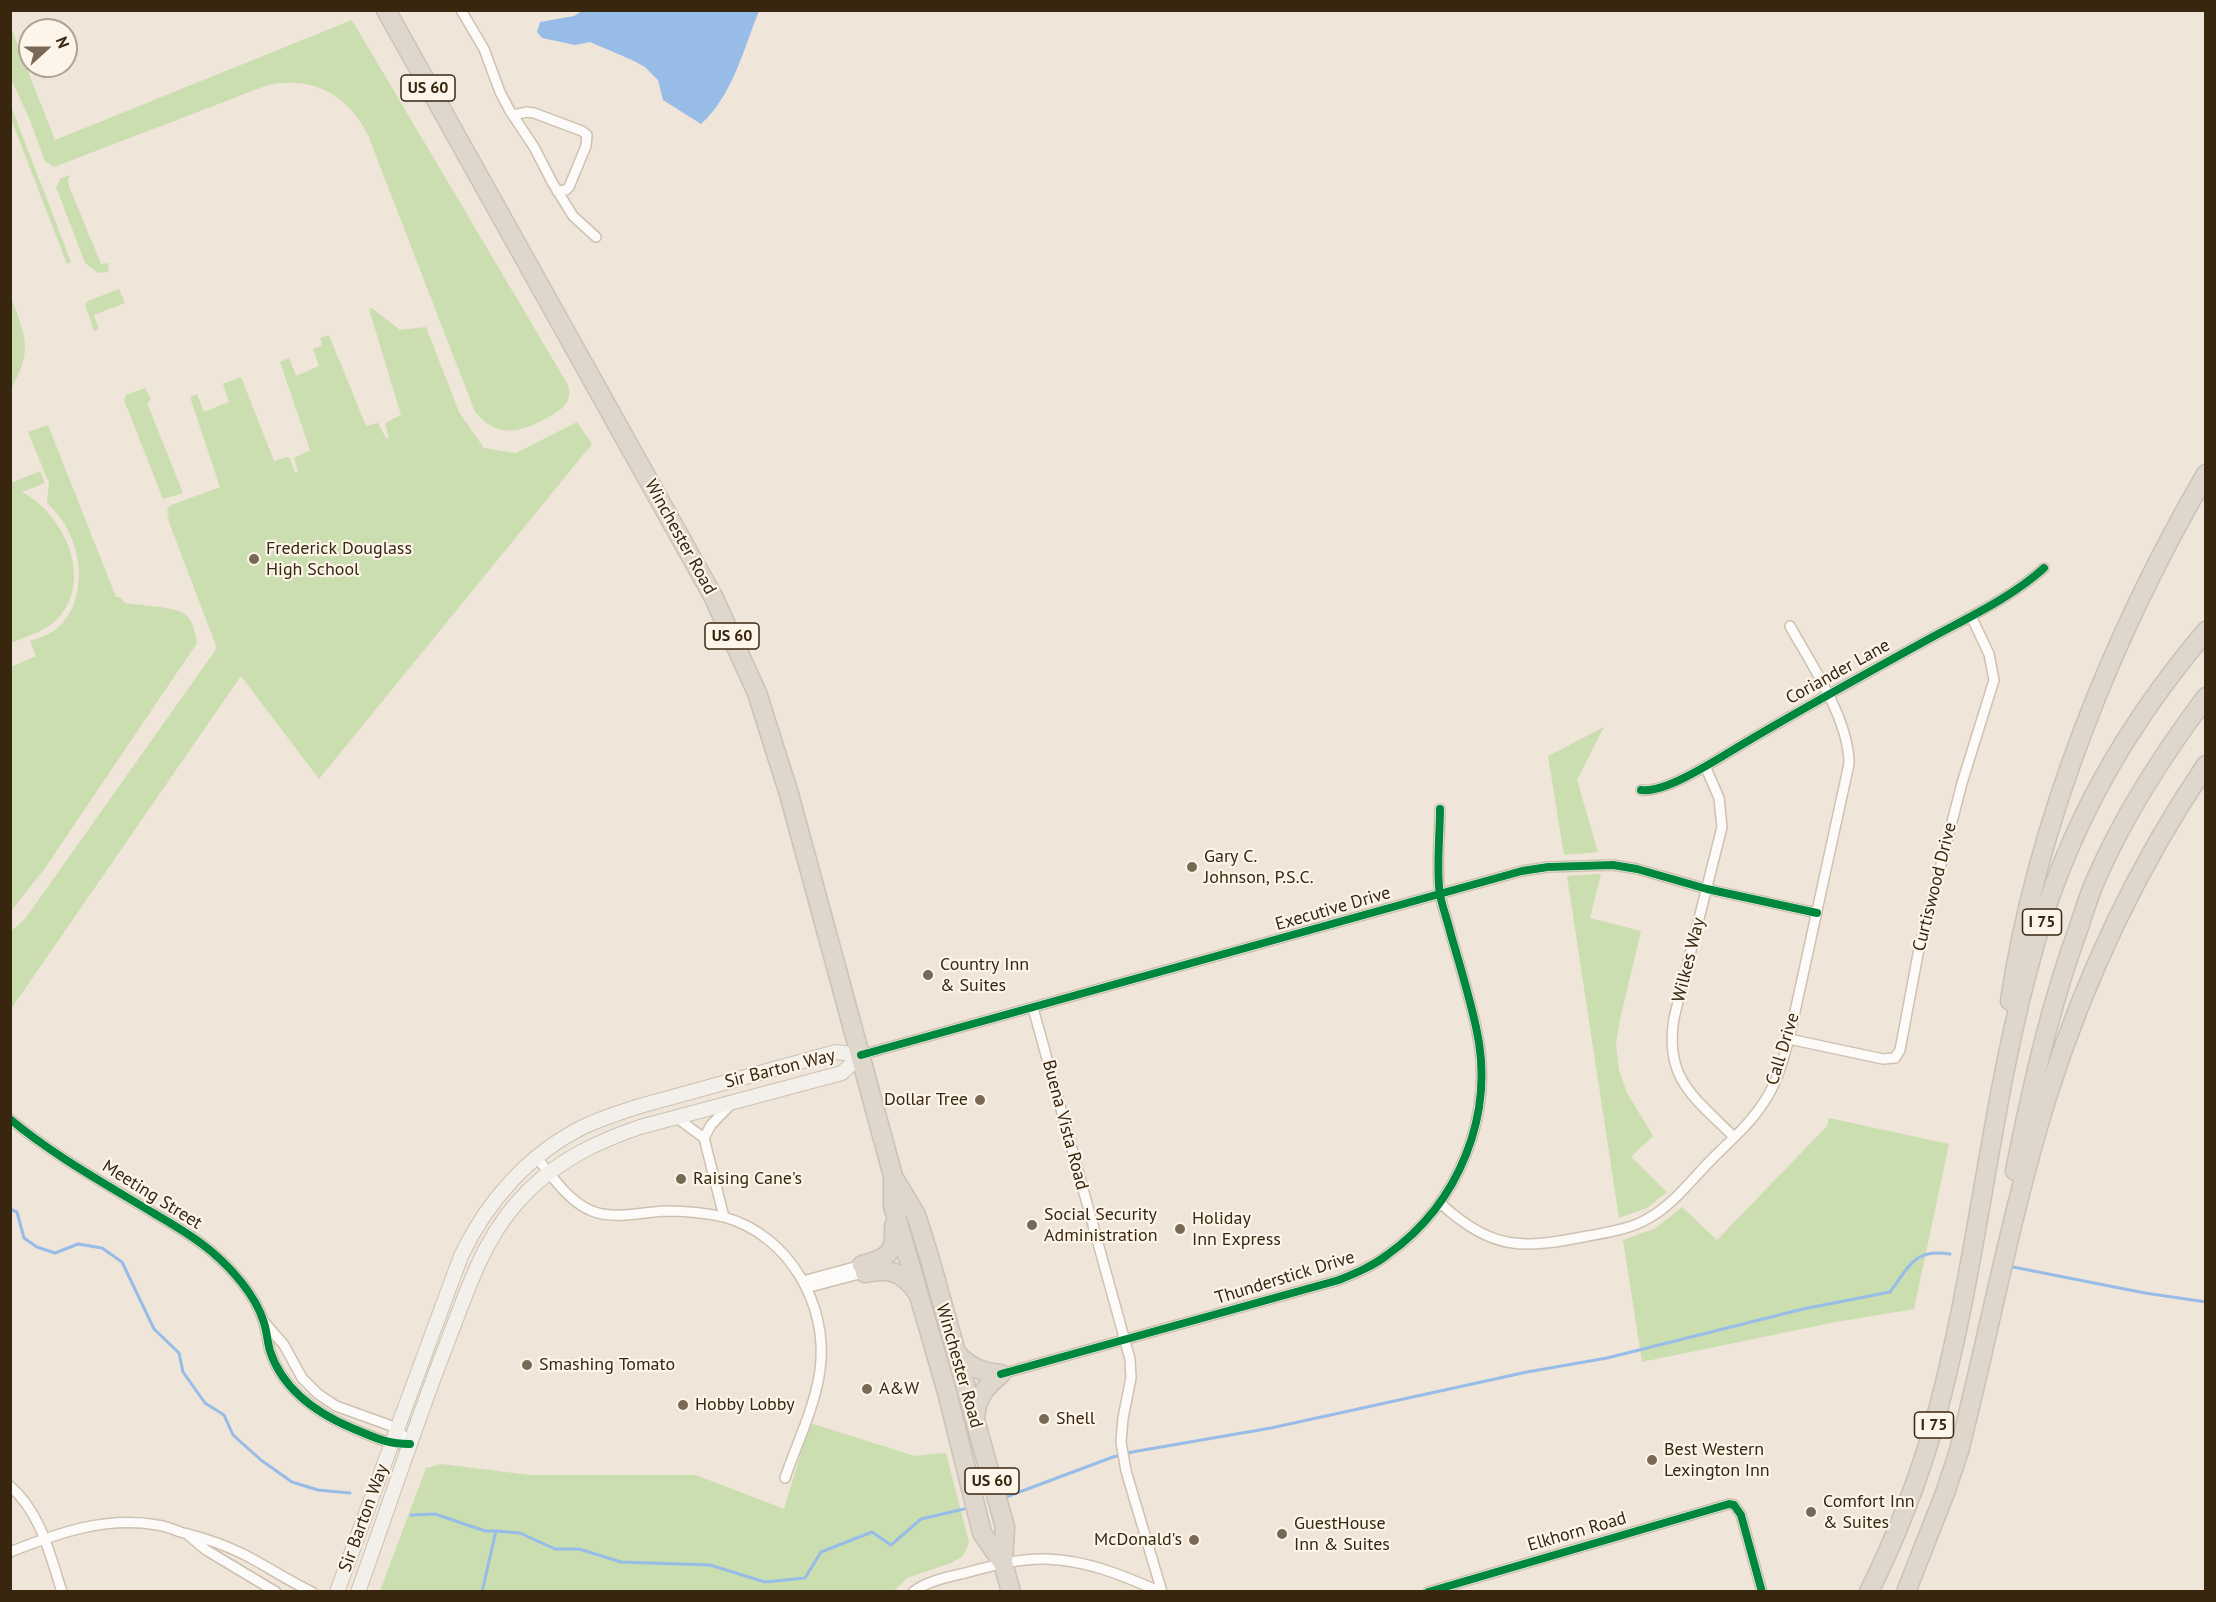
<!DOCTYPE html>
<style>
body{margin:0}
#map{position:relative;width:2216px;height:1602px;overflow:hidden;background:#efe5d9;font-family:"PT Sans",sans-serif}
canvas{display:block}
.frame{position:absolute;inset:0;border:12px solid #38260f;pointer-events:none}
.north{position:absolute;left:18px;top:18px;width:60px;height:60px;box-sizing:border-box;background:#fef5ea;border:2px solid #afa292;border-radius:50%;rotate:69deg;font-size:16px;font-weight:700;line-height:24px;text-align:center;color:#38260f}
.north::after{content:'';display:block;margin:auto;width:21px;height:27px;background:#786956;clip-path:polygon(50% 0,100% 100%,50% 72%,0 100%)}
</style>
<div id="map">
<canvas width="2216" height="1602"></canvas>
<div class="frame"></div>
<div class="north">N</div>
</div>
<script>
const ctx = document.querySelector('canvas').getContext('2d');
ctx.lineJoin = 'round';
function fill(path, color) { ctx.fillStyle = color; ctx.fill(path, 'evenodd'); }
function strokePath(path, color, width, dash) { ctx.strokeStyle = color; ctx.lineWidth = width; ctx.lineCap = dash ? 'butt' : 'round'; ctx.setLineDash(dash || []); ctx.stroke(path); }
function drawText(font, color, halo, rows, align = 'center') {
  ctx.font = font + ' "PT Sans",sans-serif'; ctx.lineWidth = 4.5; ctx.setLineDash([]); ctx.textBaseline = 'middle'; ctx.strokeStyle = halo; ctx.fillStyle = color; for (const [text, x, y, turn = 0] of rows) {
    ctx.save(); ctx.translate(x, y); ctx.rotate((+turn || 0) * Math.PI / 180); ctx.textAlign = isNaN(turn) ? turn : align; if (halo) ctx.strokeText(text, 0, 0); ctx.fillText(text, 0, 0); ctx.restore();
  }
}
fill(new Path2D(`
 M352,20L568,385C573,404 561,410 545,419C518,433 497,438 475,412L368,135C347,94 313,76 268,85L54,167L45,161L30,120L11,79V28L55,140Z
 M11,106L71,262L67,264L11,119Z
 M71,175L68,179L69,186L101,264L109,263L108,272L98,273L85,263L56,187L61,178Z
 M119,289L125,303L94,315L99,329L94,331L85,305L88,301Z
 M11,298C26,337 33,350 11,389Z
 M372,308L400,330L426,327L459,412L484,448L516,453L577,422L592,444L319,779L241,676L11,1009V931L25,919L217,648L167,517L169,516L167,509L171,505L220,487L190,397L197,394L204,412L229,402L223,384L241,377L274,461L287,457L290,459L295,473L298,472L294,458L310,450L280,362L289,358L296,376L319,366L313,349L322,346L320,338L329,335L366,426L378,423L386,438H389L385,423L401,415L369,309Z
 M145,388L151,400L147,403L183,493L163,499L124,400L126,395Z
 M48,425L116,597H120L125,603C137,605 175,607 183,613C193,619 195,632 197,643L45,868L11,911V667L36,656L30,641C37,638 46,636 52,632C81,613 84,571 73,542C68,527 59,514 47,503L49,483L28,432Z
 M40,471L45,483L22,492C63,513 94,578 59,617C47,631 27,636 11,643V483Z
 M1604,727L1577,780L1598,852L1564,855L1548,756Z
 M1601,874L1590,918L1641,931L1620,1019L1616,1044L1619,1070L1627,1093L1653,1136L1631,1157L1667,1192L1647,1208L1619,1218L1567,876Z
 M1829,1118L1949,1144L1914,1309L1836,1322L1642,1362L1623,1240L1656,1228L1682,1207L1717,1240L1827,1126Z
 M810,1423L915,1456L946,1453L969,1542L963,1556L951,1563L907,1578L894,1591H380L426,1468L441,1464L530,1475H696L784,1509Z`), '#cbdeaf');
fill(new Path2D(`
 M582,11V10L759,11C743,50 733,95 701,124L663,100L658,80L645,67L632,60L590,42L575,45L542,38L537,32L540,22L574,16Z`), '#97bce8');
strokePath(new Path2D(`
 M10,1209L17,1212L24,1238L37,1247L55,1253L78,1244L102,1248L122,1262L154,1329L179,1353L183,1372L205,1403L224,1415L233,1435L261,1460L292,1482L318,1490L350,1493
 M2013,1267L2145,1293L2206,1302
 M1006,1497L1113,1457L1132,1452L1271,1428L1527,1372L1607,1358L1803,1309L1890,1292C1909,1267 1914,1248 1950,1254
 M411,1515L435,1514L485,1531H496
 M482,1592L496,1531L520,1533L555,1549H579L621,1562L710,1565L765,1582L805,1578L821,1552L872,1532L891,1545L921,1519L964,1509`), '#97bce8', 3);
const street = new Path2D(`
 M461,10L484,49L500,92L510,111L534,147L552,182L573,216L596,237
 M513,115L527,112L534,113L582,131L587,135L586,146L569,187L566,190L557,191
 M1705,766L1719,798L1722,827L1674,1018C1664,1079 1694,1097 1734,1137
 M1641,790C1667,794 1725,754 1748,741C1807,706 1867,673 1927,640C1967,618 2011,598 2044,568
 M1033,1008L1130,1359L1131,1378L1123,1418L1121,1442L1126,1471L1162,1592
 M1789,1039L1883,1059L1895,1058L1900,1050L1918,954L1962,783L1994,680L1989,654L1971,616
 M861,1055L1522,871L1548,867L1613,865L1637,869L1707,889L1817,913
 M677,1118L704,1138L724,1217
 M10,1119C51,1154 109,1186 155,1214C174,1225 195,1237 212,1252C232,1269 255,1295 263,1320C267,1330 267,1341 270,1351C283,1391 318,1414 354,1429C376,1438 386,1444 410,1444
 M704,1138L711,1125L732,1103
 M537,1158C552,1176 569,1202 592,1211C614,1220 642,1212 665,1211C683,1211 706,1213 724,1217C789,1235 829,1305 820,1370C815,1407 797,1443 785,1478
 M1441,1204C1494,1251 1522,1249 1588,1236C1609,1232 1631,1229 1649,1218C1674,1204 1692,1179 1712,1159C1730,1141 1750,1124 1764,1102C1777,1083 1783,1060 1789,1039L1849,764C1849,719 1812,666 1790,626
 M803,1281L862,1265
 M806,1288L863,1273
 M265,1323L284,1345L302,1378L318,1394L336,1406L397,1428L410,1444
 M1001,1374L1339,1280C1356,1273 1373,1266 1387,1255C1459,1204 1496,1114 1476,1027C1469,996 1460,965 1451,935C1448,922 1443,909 1440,895C1436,872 1440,834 1440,809
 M10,1486C41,1513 50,1555 62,1592
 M187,1534L206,1550L276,1592
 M10,1552C58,1533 105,1516 157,1525C168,1526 177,1532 188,1534C207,1539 225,1545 243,1554C267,1566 288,1581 312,1592
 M913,1592C927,1581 948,1577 965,1573C991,1566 1019,1558 1046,1559C1087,1560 1124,1576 1161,1592
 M1428,1592L1729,1504L1734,1505L1741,1515L1762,1592`);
const secondary = new Path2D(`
 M337,1592L461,1256C487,1201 529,1154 583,1127C602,1118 621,1112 640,1106L836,1052L861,1055
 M358,1592C388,1509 415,1425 447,1343C469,1287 484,1233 530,1189C561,1159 599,1141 640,1127L842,1073L861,1055`);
const highway = new Path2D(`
 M386,10L714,598L757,693L789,794L893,1176V1206L947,1392L982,1533L1003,1563
 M2010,1001C2037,821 2114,632 2206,474
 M2015,1171C2032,1087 2050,1005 2080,924C2085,908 2090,892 2097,877C2125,813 2164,753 2206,697
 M894,1178L916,1215L929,1256L1005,1527L1003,1563L1011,1592
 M862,1265C887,1258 896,1254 894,1226
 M865,1273C888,1268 902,1271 916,1291
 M956,1353C970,1367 980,1372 1001,1374
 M975,1417C977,1397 985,1387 1001,1374
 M1869,1592C1895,1539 1917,1484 1933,1428C1978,1270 1989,1104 2034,947C2069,825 2125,727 2206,631
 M1906,1592L1945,1493L1959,1451C1989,1333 2011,1213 2047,1097C2084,980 2137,867 2206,765`);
strokePath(street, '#cec1b0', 12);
strokePath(secondary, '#cec1b0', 16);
strokePath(highway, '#cac2b8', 21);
strokePath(street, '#fdfbf9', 9);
strokePath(secondary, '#f3f0ec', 14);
strokePath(highway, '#dfd7cb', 18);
strokePath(new Path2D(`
 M1641,790C1667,794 1725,754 1748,741C1807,706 1867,673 1927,640C1967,618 2011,598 2044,568
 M861,1055L1522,871L1548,867L1613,865L1637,869L1707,889L1817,913
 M10,1119C51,1154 109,1186 155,1214C174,1225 195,1237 212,1252C232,1269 255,1295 263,1320C267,1330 267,1341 270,1351C283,1391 318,1414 354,1429C376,1438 386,1444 410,1444
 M1001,1374L1339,1280C1356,1273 1373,1266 1387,1255C1459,1204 1496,1114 1476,1027C1469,996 1460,965 1451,935C1448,922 1443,909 1440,895C1436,872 1440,834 1440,809
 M1428,1592L1729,1504L1734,1505L1741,1515L1762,1592`), '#00873e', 8);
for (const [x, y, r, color] of [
 [254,559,6,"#786956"],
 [1192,867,6,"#786956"],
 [928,975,6,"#786956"],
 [980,1100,6,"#786956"],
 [681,1179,6,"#786956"],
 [1032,1225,6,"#786956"],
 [1180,1229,6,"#786956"],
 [527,1365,6,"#786956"],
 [867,1389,6,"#786956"],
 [683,1405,6,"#786956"],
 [1044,1419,6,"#786956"],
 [1652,1460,6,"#786956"],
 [1811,1512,6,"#786956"],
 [1282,1534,6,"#786956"],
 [1194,1540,6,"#786956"]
]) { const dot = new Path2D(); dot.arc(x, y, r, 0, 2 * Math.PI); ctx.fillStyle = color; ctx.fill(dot); strokePath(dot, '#fef5ea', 2); }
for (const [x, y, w] of [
 [428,88,54],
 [732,636,54],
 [2042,922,39],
 [1934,1425,39],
 [992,1481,54]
]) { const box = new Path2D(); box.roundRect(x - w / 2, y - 13, w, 26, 4.5); ctx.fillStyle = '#fef5ea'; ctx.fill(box); strokePath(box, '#38260f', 1.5); }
drawText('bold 16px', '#38260f', null, [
 ["US 60",428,88],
 ["US 60",732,636],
 ["I 75",2042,922],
 ["I 75",1934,1425],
 ["US 60",992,1481]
]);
drawText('18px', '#38260f', '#fef5ea', [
 ["Winchester Road",680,537,61],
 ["Coriander Lane",1838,672,-29],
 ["Curtiswood Drive",1935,887,-76],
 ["Executive Drive",1333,909,-16],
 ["Wilkes Way",1689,960,-76],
 ["Call Drive",1783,1049,-73],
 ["Sir Barton Way",780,1069,-14],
 ["Buena Vista Road",1065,1125,75],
 ["Meeting Street",152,1195,32],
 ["Thunderstick Drive",1285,1278,-17],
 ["Winchester Road",959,1366,74],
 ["Sir Barton Way",364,1518,-70],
 ["Elkhorn Road",1577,1532,-16]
]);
drawText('18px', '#38260f', '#fef5ea', [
 ["Frederick Douglass",266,549],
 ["High School",266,570],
 ["Gary C.",1204,857],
 ["Johnson, P.S.C.",1204,878],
 ["Country Inn",940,965],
 ["& Suites",940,986],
 ["Dollar Tree",968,1100,"right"],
 ["Raising Cane's",693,1179],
 ["Social Security",1044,1215],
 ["Administration",1044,1236],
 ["Holiday",1192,1219],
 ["Inn Express",1192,1240],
 ["Smashing Tomato",539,1365],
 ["A&W",879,1389],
 ["Hobby Lobby",695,1405],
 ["Shell",1056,1419],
 ["Best Western",1664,1450],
 ["Lexington Inn",1664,1471],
 ["Comfort Inn",1823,1502],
 ["& Suites",1823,1523],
 ["GuestHouse",1294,1524],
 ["Inn & Suites",1294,1545],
 ["McDonald's",1182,1540,"right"]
], 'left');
</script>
